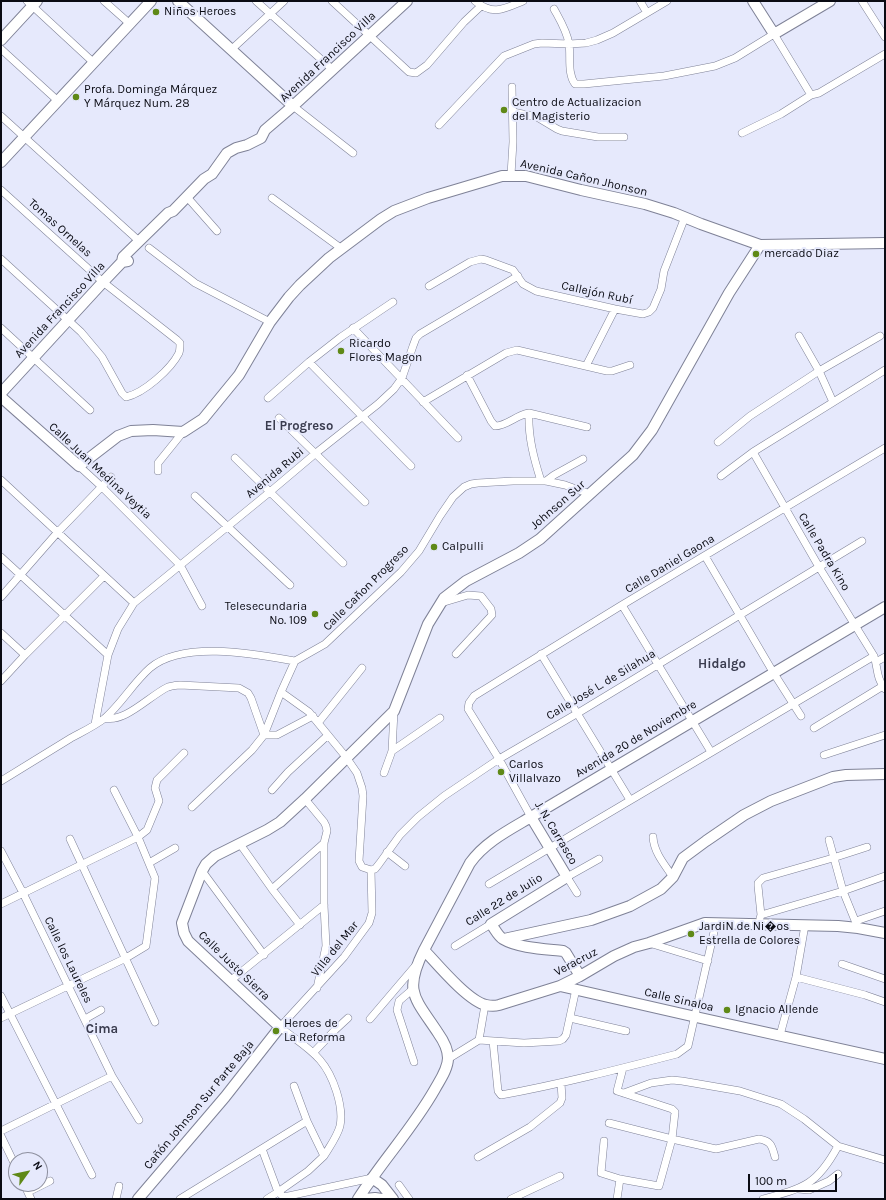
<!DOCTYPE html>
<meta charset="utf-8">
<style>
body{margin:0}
#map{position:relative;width:886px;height:1200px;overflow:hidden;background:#e6e9fc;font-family:Karla,sans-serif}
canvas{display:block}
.frame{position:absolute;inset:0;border:2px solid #0a0b13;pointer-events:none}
.north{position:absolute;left:8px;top:1152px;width:40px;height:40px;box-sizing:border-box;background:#e6e9fc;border:1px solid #8e909f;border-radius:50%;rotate:57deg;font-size:11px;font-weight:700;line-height:16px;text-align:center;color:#0a0b13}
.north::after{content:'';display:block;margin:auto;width:14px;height:18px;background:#5f8917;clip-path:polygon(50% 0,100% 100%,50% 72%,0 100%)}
.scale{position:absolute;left:748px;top:1174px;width:89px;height:18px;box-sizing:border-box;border:2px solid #0a0b13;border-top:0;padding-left:5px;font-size:12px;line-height:14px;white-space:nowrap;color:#0a0b13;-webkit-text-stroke:3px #e6e9fc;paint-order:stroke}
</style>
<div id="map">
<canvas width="886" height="1200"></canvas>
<div class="frame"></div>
<div class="north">N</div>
<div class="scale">100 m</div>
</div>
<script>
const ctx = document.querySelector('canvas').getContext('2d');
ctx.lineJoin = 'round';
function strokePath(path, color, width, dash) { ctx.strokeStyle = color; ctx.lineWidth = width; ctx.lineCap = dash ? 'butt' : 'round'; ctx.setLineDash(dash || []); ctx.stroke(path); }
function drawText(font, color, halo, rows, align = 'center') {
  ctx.font = font + ' Karla,sans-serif'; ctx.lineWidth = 4; ctx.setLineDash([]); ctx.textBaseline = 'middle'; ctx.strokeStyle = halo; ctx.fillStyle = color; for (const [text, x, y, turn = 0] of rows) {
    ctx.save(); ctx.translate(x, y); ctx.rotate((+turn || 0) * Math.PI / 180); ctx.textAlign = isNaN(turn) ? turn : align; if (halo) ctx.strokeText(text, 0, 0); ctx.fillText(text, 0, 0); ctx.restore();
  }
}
const street = new Path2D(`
 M27,1L94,63
 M104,1L130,24
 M256,1L333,70
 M332,1L409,72L416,73L427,65L464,22L481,6
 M475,1C493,16 504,9 523,1
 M640,1L647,13
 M862,1L885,37
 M554,9C560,20 567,31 569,44C571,56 567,73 575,84H584L664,76L715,66L735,58L774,34L811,95
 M1,49L58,101
 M232,49L284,1
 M293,106L353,153
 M513,112L537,117L557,129L562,131L598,137H624
 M1,116L139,241
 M439,125L504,56L534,44L542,43L569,44L586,43L597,40L613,33L667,1
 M742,133L781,114L811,95L819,93L885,54
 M511,175L513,142L512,87
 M1,190L103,282L177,340L180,343C180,346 180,350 179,353C171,369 144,393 126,397L122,393L102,357L81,332L1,259
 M187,197L217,231
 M272,198L342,249
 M149,248L195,283L270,322
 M429,286L470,262L481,259L486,260L513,270L523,284L536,291L615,309L643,314L649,312L653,308L661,289L664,271L685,217
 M1,328L90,410
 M353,328L458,438
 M799,336L819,371L833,402
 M309,362L411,466
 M586,366L615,309
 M467,375L491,421L495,426C507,426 516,415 529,413L587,427
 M268,398L309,362L341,337L393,302
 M423,402L506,353L517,350L607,371H612L630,365
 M529,413C528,437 534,459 541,481
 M279,418L365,502
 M718,442L750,416L819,371L880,336
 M753,452L819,567L874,656C878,668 876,678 885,689
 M235,458L343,563
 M79,466L102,487L180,565L202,606
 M158,471V463L183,432
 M721,476L753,452L885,370
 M1,480L134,603
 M546,481L554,475L583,459
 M195,496L290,585
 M705,556L773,672L801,716
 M1,557L108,655
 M1,597L57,533L111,477
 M441,603L468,595L481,596L491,609L492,615L456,654
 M622,605L711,752
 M1,633L25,655
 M541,654L630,800
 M295,661L325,644L401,572L419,551L440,516L453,497L464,487L471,484L478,483L513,481H546L565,485L590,494
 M876,662L885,657
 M1,681L25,655L104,576
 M281,692L309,712L346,757L357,773L362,788L363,796L359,861L362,867L371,870
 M105,718C125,723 149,696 168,687C172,686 176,685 180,685L239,688L248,693L251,698L264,735
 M318,723L362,668
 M95,724L108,655L118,629L134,603L271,491L316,453L378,404L394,389L402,378L413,346L416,338L420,334L518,276
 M814,728L883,686
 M264,735H277L313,716
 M392,751L440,718
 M824,755L885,735
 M384,773L392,751L394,711
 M1,781C24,767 48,752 71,738C82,732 95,726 105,718C122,703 133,683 150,668C183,640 255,654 295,661
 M272,790L288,772L327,736
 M305,799L324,822L326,826L327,831L324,843V905L326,946L317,988
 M192,807L252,750L264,735L281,692L295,661
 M531,817L499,759L468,709L469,703L474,696L622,605L885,448
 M653,837C654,853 665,865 673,877
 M70,839L155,1022
 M829,840L843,891L858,928
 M240,844L272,889L300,925
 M1,851L23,893L112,1076L139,1120
 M387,852L405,866
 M149,863L175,848
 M371,870L375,869L379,864L400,835L418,817L444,796L499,759L578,713L862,541
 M202,871L264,955
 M489,884L874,656
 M272,889L324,843
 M577,893L567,877L599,859
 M1,904L138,837L147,830L159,801L155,788L157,780L184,753
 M761,915L758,886V883L763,878L833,858L867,847
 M760,918L761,915L843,891L885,876
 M856,921L885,911
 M649,943L708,961
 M455,946L491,924
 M842,964L885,979
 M796,977L865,995L885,1002
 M230,981L324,905
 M413,989L399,1001L397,1010L414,1062
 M1,996L92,1175
 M1,1018L126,958L146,946L155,878L138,837L114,790
 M570,1018L626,1031
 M85,1019L101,1010
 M370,1019L416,965
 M780,1035L796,977L805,925
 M479,1040L485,1005
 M493,1041L498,1091L501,1095C561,1084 619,1069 677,1054L688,1046L716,923
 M313,1053L335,1030L348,1018
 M448,1059L479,1040L524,1043L559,1041L563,1039L566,1035L576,989
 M294,1086L307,1121L324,1156C330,1146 337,1137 340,1126C344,1106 333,1075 320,1060C309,1047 293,1038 280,1027L344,957L369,923L372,913L371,870
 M624,1093L651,1083L672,1080L682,1081L740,1091L781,1104L804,1119L838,1146L885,1160
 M609,1123L672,1139L716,1149L759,1139C772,1141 772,1147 775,1157
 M1,1131L112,1076
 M1,1136L16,1167
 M604,1141L601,1173L620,1179L659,1186L672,1139L675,1112L672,1109L617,1091L623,1068
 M262,1149L278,1192L308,1171L324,1156
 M478,1157L530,1127L560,1103L562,1098L561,1083
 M24,1184L31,1199
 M399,1185L409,1199
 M798,1189L809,1190L829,1181L838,1174
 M28,1192L50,1181
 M116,1199L119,1186
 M180,1199L307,1121
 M267,1199L278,1192L284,1197L372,1178
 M511,1199L560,1176
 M617,1199L620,1179
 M763,1199C804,1188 817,1185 838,1146`);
const secondary = new Path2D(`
 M178,1L293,106
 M753,1L774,34L830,1
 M1,40L37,1
 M1,162L151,1
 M122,262L123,257L168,213L173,211L204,179L212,174L227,153L236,148L247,145L261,138L265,130L293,106L407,1
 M1,393L103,282L122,262L128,261
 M1,397L79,466L118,436L131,431L153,430L183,432L203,419L239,375L270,322L289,297L300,285L329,258L381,219L394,211L428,198L502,176H526L581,190L645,204L674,213L701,224L760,245L885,243
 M531,817L567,877L491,924C495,929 498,936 503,939C518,948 545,949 563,951L566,953L580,976
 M504,939L591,920L630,906L661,889L673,877L683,858L706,841L744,815L771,801L833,777L846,775L885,774
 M424,950C438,965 468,1001 486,1005C491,1006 495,1006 499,1005L560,986L580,976L614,956L634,947L649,943L705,923L838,926L858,928L885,933
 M560,986L696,1017L885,1059
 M372,1178L382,1185L393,1199
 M138,1199L225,1097L280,1027L188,941L184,933L182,923L202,871L206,864L215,856L267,830L280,822L305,799L394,711L428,624L444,598L466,581L519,553L540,539L633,455L652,430L729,293L760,245
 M358,1199C382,1161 413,1128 435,1089C440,1080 448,1069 448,1058C448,1049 443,1040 438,1033C415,998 403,992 424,950L470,863C485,842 509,830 531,817L885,607
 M365,1199L375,1198L382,1199`);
strokePath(street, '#7f8297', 8);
strokePath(secondary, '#7f8297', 12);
strokePath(street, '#fff', 7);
strokePath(secondary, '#fff', 10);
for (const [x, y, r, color] of [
 [156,12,4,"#5f8917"],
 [76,97,4,"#5f8917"],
 [504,110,4,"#5f8917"],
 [756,254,4,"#5f8917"],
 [341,351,4,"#5f8917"],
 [434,547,4,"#5f8917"],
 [315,614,4,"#5f8917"],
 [501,772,4,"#5f8917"],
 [691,934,4,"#5f8917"],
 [727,1010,4,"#5f8917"],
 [276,1031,4,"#5f8917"]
]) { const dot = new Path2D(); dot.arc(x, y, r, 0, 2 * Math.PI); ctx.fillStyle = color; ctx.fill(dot); strokePath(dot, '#e6e9fc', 1.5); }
drawText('12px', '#0a0b13', '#e6e9fc', [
 ["Niños Heroes",164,12],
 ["Profa. Dominga Márquez",84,90],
 ["Y Márquez Num. 28",84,104],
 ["Centro de Actualizacion",512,103],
 ["del Magisterio",512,117],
 ["mercado Diaz",764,254],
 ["Ricardo",349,344],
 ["Flores Magon",349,358],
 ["Calpulli",442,547],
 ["Telesecundaria",307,607,"right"],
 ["No. 109",307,621,"right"],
 ["Carlos",509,765],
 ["Villalvazo",509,779],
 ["JardiN de Ni�os",699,927],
 ["Estrella de Colores",699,941],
 ["Ignacio Allende",735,1010],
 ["Heroes de",284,1024],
 ["La Reforma",284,1038]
], 'left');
drawText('12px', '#0a0b13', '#e6e9fc', [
 ["Avenida Francisco Villa",328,57,-43],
 ["Avenida Cañon Jhonson",584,178,13],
 ["Tomas Ornelas",60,228,42],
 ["Callejón Rubí",597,293,12],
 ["Avenida Francisco Villa",60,310,-47],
 ["Calle Juan Medina Veytia",100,471,43],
 ["Avenida Rubi",275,473,-40],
 ["Johnson Sur",558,505,-41],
 ["Calle Padra Kino",824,552,59],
 ["Calle Daniel Gaona",670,564,-31],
 ["Calle Cañon Progreso",366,588,-45],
 ["Calle José L. de Silahua",601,685,-31],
 ["Avenida 20 de Noviembre",636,739,-31],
 ["J. N. Carrasco",556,833,59],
 ["Calle 22 de Julio",504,900,-32],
 ["Villa del Mar",335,949,-51],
 ["Calle los Laureles",68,960,64],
 ["Veracruz",576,962,-28],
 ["Calle Justo Sierra",234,966,44],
 ["Calle Sinaloa",679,1000,13],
 ["Cañón Johnson Sur Parte Baja",199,1105,-50]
]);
drawText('bold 13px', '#393b4e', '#e6e9fc', [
 ["El Progreso",299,426],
 ["Hidalgo",722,664],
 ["Cima",102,1029]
]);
</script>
